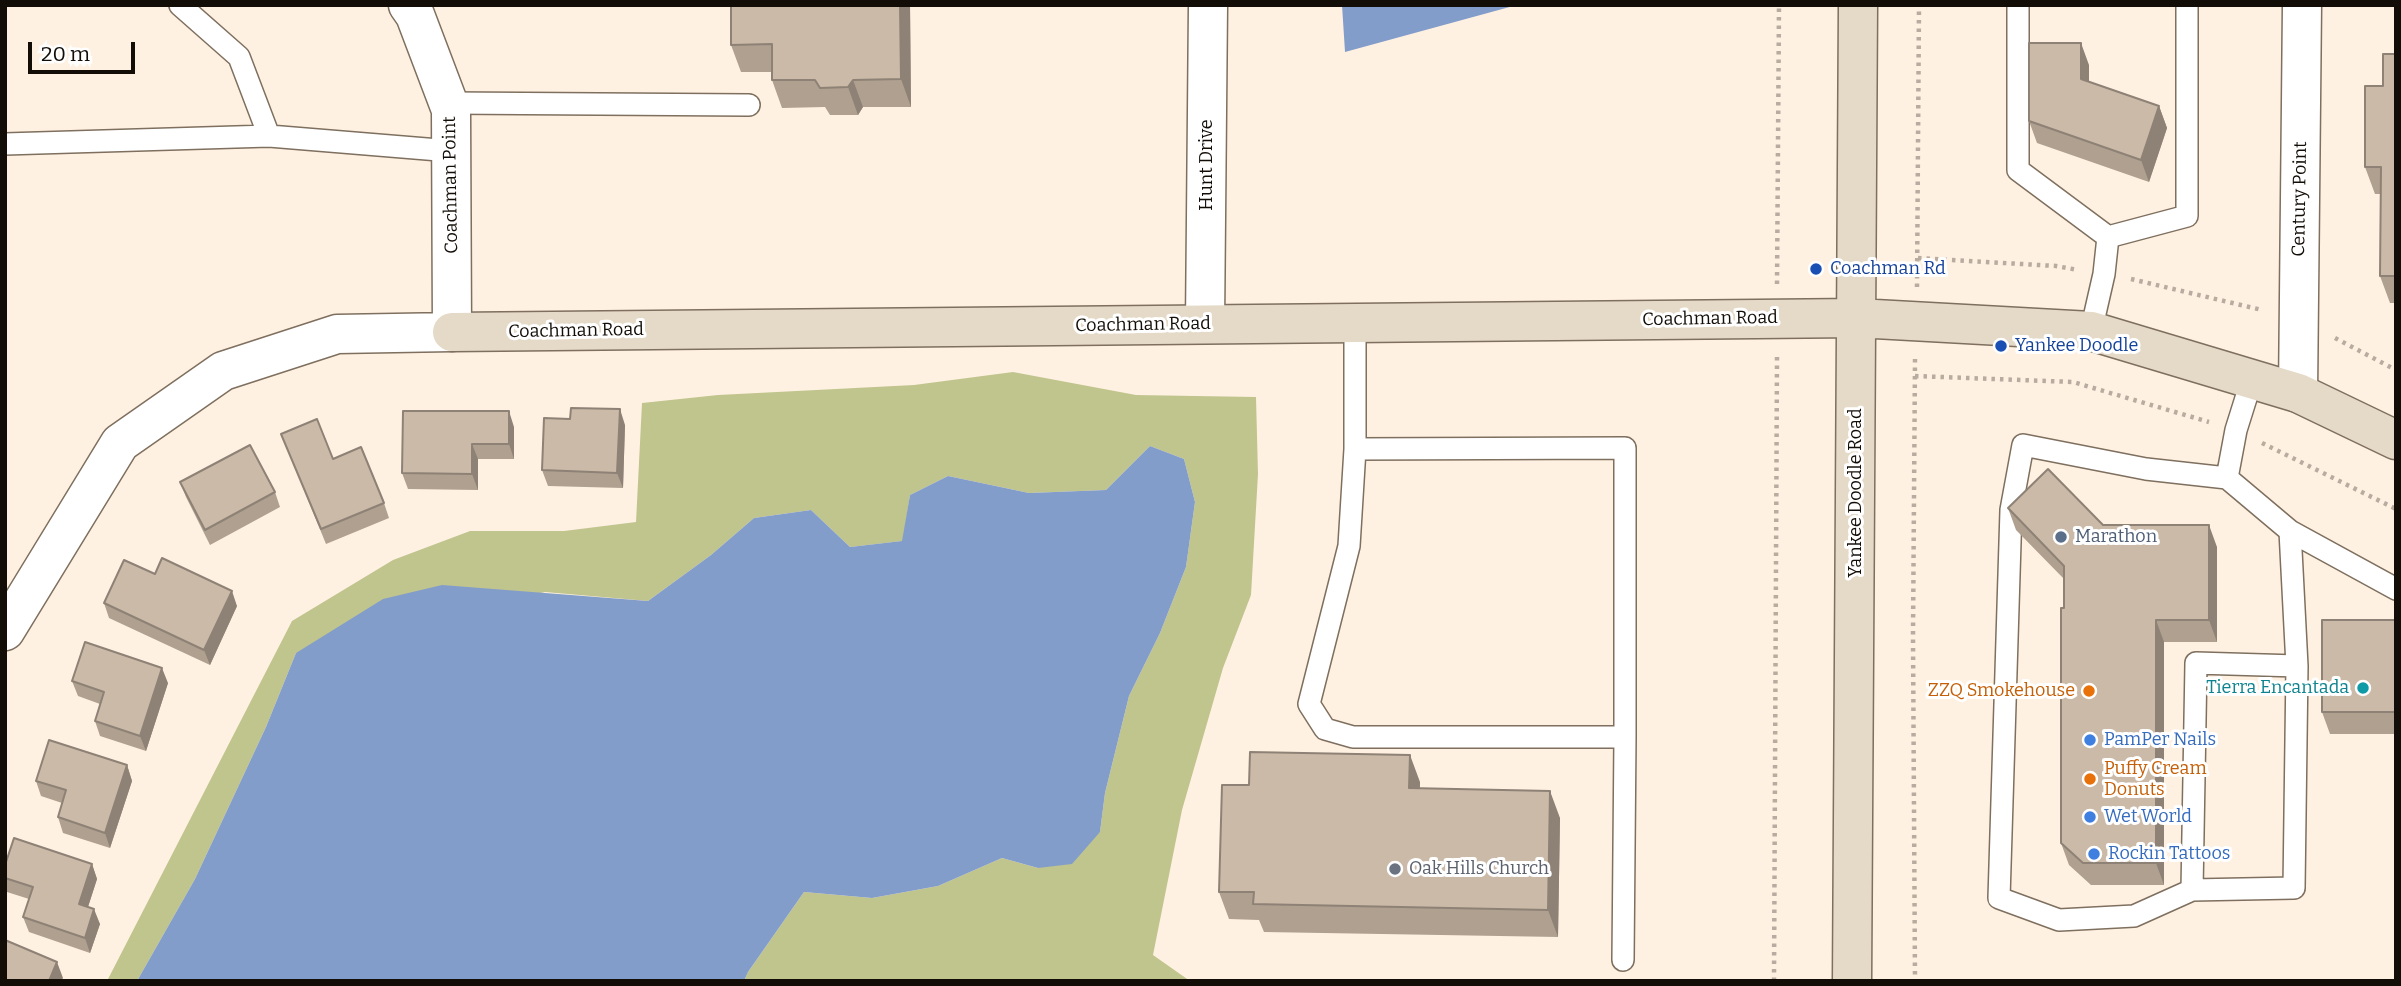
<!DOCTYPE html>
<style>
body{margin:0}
#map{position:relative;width:2401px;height:986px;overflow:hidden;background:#fff1e2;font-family:Bitter,serif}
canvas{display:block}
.frame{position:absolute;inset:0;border:7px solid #130d07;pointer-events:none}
.scale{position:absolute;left:28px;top:42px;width:107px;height:32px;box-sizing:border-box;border:4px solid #130d07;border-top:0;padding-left:9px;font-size:21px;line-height:24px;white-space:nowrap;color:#130d07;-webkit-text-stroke:5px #fff;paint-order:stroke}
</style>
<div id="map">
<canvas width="2401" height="986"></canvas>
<div class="frame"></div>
<div class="scale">20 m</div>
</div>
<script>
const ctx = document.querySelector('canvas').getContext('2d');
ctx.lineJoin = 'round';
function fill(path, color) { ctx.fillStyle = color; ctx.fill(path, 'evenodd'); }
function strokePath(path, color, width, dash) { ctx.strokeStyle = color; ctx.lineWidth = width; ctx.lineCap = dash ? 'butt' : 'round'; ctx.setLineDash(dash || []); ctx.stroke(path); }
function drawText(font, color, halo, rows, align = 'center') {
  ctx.font = font + ' Bitter,serif'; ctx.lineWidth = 6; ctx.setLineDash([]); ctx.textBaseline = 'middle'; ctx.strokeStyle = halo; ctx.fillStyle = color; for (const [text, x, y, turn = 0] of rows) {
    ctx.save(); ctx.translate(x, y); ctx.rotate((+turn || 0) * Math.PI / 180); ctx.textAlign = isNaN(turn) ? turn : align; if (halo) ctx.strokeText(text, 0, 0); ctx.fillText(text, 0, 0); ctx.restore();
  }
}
fill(new Path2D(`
 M1013,372L1136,395L1256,397L1258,474L1251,595L1223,668L1182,810L1153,955L1190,981H744L748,972L804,892L872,898L938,886L1002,858L1038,868L1100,832L1105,793L1129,696L1160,633L1186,567L1195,502L1184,459L1150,446L1106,490L1029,493L948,476L910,495L903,541L850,547L811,510L754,518L711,555L648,601L545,592L296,653L266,727L195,879L137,981H107L292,621L393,560L470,531H564L636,522L642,403L718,395L914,385Z`), '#c0c58e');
fill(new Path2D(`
 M1342,5H1517L1345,52Z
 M1150,446L1184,459L1195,502L1186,567L1160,633L1129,696L1105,793L1100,832L1072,864L1038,868L1002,858L938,886L872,898L804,892L748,972L744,981H137L195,879L266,727L296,653L383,599L442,585L648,601L711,555L754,518L811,510L850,547L902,541L910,495L948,476L1029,493L1106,490Z`), '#839dca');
const lane = new Path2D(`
 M180,5L239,57L269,136
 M2018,5V170L2108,237L2104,274L2091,331
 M448,103L749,105
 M5,144L269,136L451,151
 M2108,237L2187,216V5
 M1355,323V449L1349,546L1309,704L1325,729L1353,737H1625L1623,960
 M2252,379L2236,430L2227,478L2146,469L2023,445L2011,510L1999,898L2059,920L2134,916L2192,890L2196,663L2297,666L2290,531
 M1355,449L1625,448V737
 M2227,478L2290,531L2396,589
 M2192,890L2294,888L2297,666`);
const street = new Path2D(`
 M1205,324L1208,5
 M2298,393L2302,5
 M5,631L120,443L223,371L337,334L452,332L451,110L415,15L408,5`);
const secondary = new Path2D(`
 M452,332L1857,318L2091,331L2298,393L2396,440
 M1852,981L1858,5`);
strokePath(lane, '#7e6f5e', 24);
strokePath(street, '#7e6f5e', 41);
strokePath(secondary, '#7e6f5e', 41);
strokePath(new Path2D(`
 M1918,258L2056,266L2078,270
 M2131,279L2262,310
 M1777,284L1779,5
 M1917,287L1919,5
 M2335,338L2396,370
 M1915,359L1913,636L1915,981
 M1915,376L2073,382L2209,422
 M2262,443L2396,509
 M1774,981L1777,356`), '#b8aca0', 4.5, [3.5, 5]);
strokePath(lane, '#fff', 21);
strokePath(street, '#fff', 38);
strokePath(secondary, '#e5d9c7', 38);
fill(new Path2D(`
 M910,5L911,107H863L858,115H830L825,107L782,108L772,80V72H741L731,45Z
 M2396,54V303H2390L2380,276L2381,194H2375L2365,167L2383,86Z
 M2089,65V82L2159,106L2167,128L2149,182L2037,143L2029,121Z
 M625,425L623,488L548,486L542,470Z
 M514,427V459H478V490L408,489L402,473Z
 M281,434L333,459L384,503L389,518L326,544Z
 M180,482L275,492L280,507L210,545L186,497Z
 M2008,508L2217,547V642H2164V885H2091L2069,865L2061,843L2064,579L2016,530Z
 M155,574L237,606L210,665L109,618L104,603Z
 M2396,620V734H2330L2322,712Z
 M72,681L168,683L146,751L100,736L95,721L100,704L78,696Z
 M127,765L132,781L110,848L63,833L58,817L62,803L41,796L36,781Z
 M1420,782V788L1560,818L1558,937L1264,932L1259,920L1229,919L1219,892L1249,785Z
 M92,864L97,879L88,907L100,924L90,953L29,932L23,917L29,899L7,892L5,888V865Z`), '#afa090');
fill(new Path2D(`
 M900,5H910L911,107L901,79Z
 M2081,43L2089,65V101L2081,79Z
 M853,80L863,107L858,115L848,87Z
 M2159,106L2167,128L2149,182L2141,160Z
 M620,409L625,425L623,488L617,473Z
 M509,411L514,427V459L509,444Z
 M472,444L478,459V490L472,474Z
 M2209,525L2217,547V642L2209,620Z
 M232,591L237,606L210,665L204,650Z
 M2156,620L2164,642V885L2156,863Z
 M162,668L168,683L146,751L140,736Z
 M1410,755L1420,782L1419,816L1409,788Z
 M127,765L132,781L110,848L105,833Z
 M1550,791L1560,818L1558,937L1548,910Z
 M92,864L97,879L84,919L79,904Z
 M94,909L100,924L90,953L85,938Z
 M57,962L63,978L61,981H49Z`), '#8e8276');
const building = new Path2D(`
 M731,5H900L901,79L853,80L848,87L820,88L815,80H772V44L731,45Z
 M2029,43H2081V79L2159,106L2141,160L2029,121Z
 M2383,54H2396V276H2380L2381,167H2365V86H2383Z
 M571,408L620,409L617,473L542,470L544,418L570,419Z
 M403,411H509V444H472V474L402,473Z
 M317,419L333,459L361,447L384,503L321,529L281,434Z
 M250,445L275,492L205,530L180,482Z
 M2048,469L2103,525H2209V620H2156V863H2083L2061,843V608H2064V566L2008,508Z
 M162,558L232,591L204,650L104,603L124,560L155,574Z
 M2322,620H2396V712H2322Z
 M85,642L162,668L140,736L95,721L104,692L72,681Z
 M49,740L127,765L105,833L58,817L66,790L36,781Z
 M1250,752L1410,755L1409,788L1550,791L1548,910L1253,904L1254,892H1219L1222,785H1249Z
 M14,838L92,864L79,904L94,909L85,938L23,917L33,887L5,878V865Z
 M5,940L57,962L49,981H5Z`);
fill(building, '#cbbaa8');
strokePath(building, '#8e8276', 2);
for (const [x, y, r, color] of [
 [1816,269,7,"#1a4fb4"],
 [2001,346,7,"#1a4fb4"],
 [2061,537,7,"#5c6f8a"],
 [2363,688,7,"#0f9aa8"],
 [2089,691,7,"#e8710a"],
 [2090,740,7,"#3f7fe0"],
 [2090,779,7,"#e8710a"],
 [2090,817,7,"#3f7fe0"],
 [2094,854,7,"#3f7fe0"],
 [1395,869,7,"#6b7280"]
]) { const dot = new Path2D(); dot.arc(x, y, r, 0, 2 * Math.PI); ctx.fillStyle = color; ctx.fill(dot); strokePath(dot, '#fff', 2.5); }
drawText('18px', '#130d07', '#fff', [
 ["Hunt Drive",1207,165,-90],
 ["Coachman Point",451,185,-91],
 ["Century Point",2300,199,-89],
 ["Coachman Road",1710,319,-1],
 ["Coachman Road",1143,325,-1],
 ["Coachman Road",576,331,-1],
 ["Yankee Doodle Road",1856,493,-90]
]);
drawText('18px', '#164399', '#fff', [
 ["Coachman Rd",1830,269],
 ["Yankee Doodle",2015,346]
], 'left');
drawText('18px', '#4e5e75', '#fff', [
 ["Marathon",2075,537]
], 'left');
drawText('18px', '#0d838f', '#fff', [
 ["Tierra Encantada",2349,688]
], 'right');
drawText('18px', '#c56008', '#fff', [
 ["ZZQ Smokehouse",2075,691],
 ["Puffy Cream",2104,769,"left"],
 ["Donuts",2104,790,"left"]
], 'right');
drawText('18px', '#366cbe', '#fff', [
 ["PamPer Nails",2104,740],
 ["Wet World",2104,817],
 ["Rockin Tattoos",2108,854]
], 'left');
drawText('18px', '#5b616d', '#fff', [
 ["Oak Hills Church",1409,869]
], 'left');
</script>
